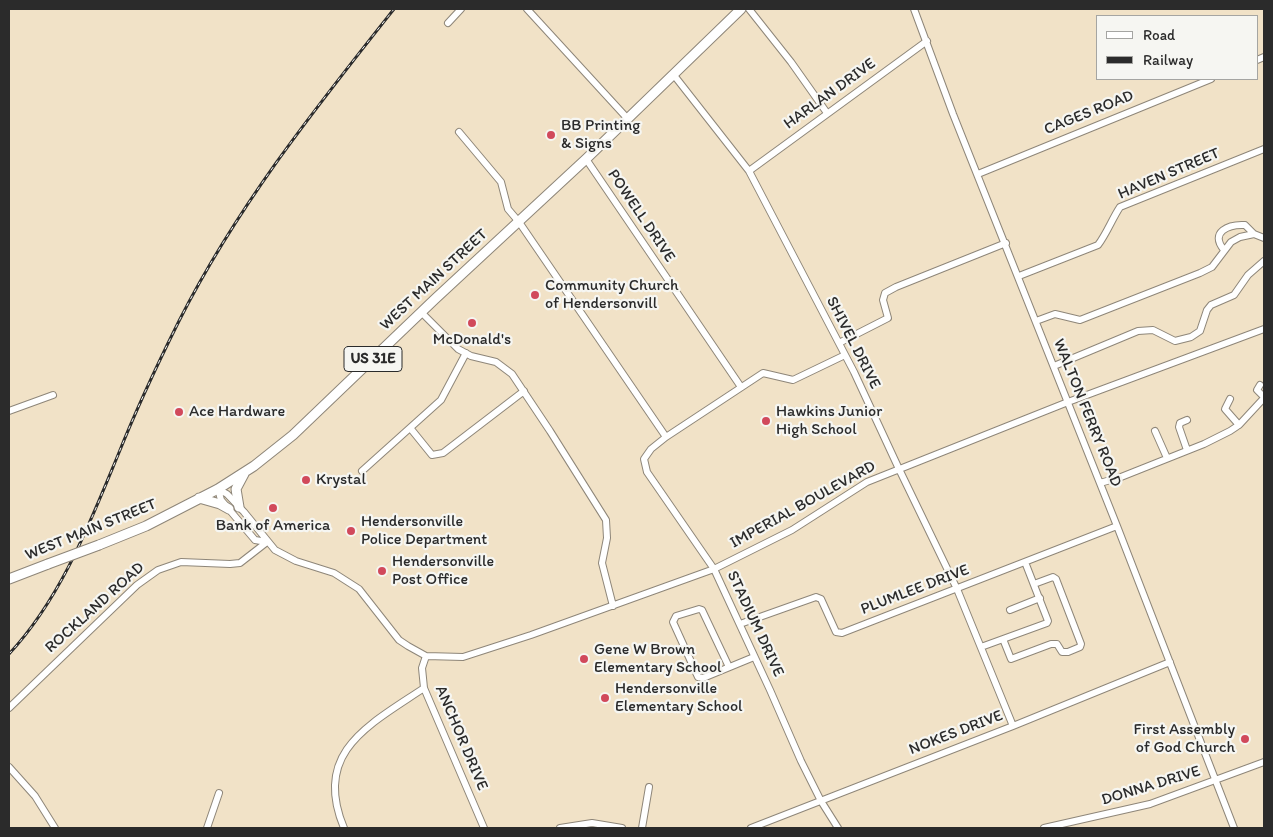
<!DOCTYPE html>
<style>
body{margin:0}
#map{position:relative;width:1273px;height:837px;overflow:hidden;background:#f1e2c7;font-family:Itim,sans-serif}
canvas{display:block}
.frame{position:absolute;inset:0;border:10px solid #2b2b2b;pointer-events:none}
.legend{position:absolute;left:1096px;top:15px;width:162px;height:65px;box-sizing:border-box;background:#f6f6f2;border:1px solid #a5a5a2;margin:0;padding:6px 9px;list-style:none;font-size:15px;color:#2b2b2b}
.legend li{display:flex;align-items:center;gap:10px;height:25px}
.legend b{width:25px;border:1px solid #a5a5a2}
</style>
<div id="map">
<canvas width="1273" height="837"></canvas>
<div class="frame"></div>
<ul class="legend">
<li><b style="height:6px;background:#fff"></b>Road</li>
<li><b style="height:6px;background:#2b2b2b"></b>Railway</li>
</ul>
</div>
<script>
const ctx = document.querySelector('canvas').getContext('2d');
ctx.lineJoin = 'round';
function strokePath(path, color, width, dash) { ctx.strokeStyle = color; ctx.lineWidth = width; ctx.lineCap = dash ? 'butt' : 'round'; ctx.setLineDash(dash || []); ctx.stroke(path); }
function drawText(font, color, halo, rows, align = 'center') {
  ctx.font = font + ' Itim,sans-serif'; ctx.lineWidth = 4.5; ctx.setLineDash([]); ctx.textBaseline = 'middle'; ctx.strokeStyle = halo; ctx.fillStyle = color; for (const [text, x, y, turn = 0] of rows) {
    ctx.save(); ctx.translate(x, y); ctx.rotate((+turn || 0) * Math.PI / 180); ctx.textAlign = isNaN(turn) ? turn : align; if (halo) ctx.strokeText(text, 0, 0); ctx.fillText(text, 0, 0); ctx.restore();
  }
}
const minor = new Path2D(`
 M527,9L627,118
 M749,9L791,62L827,113
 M914,9L953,114L1117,526L1234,828
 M448,23L461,9
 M1257,60L1264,57
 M673,74L749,171L854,372L899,469L957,589L1013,726
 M459,132L501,182L508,209L519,222L666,437
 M586,159L741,387
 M749,171L927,41
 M978,174L1211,79
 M1224,250C1209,232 1229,224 1245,225L1254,234
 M1019,276L1098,245C1107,233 1112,219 1120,207L1264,149
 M421,312L458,349L471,356L496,362L512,374L550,431L606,520L607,538L602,563L613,606
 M1036,321L1055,314L1080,320L1200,273L1212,267L1231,242L1240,237L1254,234L1264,238
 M839,343L888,318L883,300L885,293L896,287L1006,243
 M1054,366L1138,331L1153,330L1175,341L1191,337L1200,331L1207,310L1211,305L1234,295L1248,275L1264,261
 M1260,385L1257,390L1264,397
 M1230,399L1225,409L1239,425
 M9,411L53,395
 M1187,420L1180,423L1179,427L1187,450
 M411,429L432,455L443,453L524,391
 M1155,431L1167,458
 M362,471L441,400L466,353
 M1100,483L1121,477L1204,444L1230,431L1239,425L1264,398
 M218,489L227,494L244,512L275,550L296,561L334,573L359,589L399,640L408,646L426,656L463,657L531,635L714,569L792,530L867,482L1068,402L1264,329
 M218,489L221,500L255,540L267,542
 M1010,610L1040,598
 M740,624L816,597L821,599L836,632L842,633L1117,526
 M1003,639L1011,659L1051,644H1057L1062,652H1068L1080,647L1081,644L1056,579L1053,577L1034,584
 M981,647L1047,623L1048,621L1025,562
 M426,656L422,668L424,688L484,828
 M729,667L702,610L699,609L676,616L673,622L698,677L703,678L754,657
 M9,708L137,585L158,570L181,562L230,564L240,563L267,542
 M9,767L35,796L55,828
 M207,828L219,793
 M344,828C312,752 369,725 424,688
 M560,828L592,823L622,828
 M642,828L649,787
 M751,828L1013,726L1170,662
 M838,828L821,801L801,761L770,690L714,569L647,472L644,459L651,449L666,437L763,373L793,380L845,355
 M1044,828L1150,804L1264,762`);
const major = new Path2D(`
 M199,498L220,504L229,509
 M239,507L236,489L244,474
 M99,545L146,526L218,489L254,466L293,435L435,299L586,159L741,9
 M9,579L48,564`);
strokePath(minor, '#8e8679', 8);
strokePath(major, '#8e8679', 11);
strokePath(minor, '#fff', 6);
strokePath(major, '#fff', 9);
const rail = new Path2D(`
 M9,654C61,598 89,525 118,455C136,410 157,365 179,321C238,205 314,110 394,9`);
strokePath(rail, '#2b2b2b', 3);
strokePath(rail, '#f6f6f2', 1, [4]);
const majorBridge = new Path2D(`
 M48,564L99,545`);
strokePath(majorBridge, '#8e8679', 11, []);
strokePath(majorBridge, '#fff', 9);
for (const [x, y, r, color] of [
 [551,135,5,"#d1495b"],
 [535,295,5,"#d1495b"],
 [472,323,5,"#d1495b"],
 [179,412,5,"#d1495b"],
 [766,421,5,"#d1495b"],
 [306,480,5,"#d1495b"],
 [273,508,5,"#d1495b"],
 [351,531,5,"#d1495b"],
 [382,571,5,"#d1495b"],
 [584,659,5,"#d1495b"],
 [605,698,5,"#d1495b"],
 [1245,739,5,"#d1495b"]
]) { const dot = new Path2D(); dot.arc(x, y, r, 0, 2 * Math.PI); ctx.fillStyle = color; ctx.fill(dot); strokePath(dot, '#f6f6f2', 2); }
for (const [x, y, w] of [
 [373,359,58]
]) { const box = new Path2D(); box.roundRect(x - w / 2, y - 12.5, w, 25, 4); ctx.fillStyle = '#f6f6f2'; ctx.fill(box); strokePath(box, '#2b2b2b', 1); }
drawText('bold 15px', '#2b2b2b', null, [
 ["US 31E",373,359]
]);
drawText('16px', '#2b2b2b', '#f6f6f2', [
 ["HARLAN DRIVE",830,94,-36],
 ["CAGES ROAD",1089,113,-22],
 ["HAVEN STREET",1169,174,-23],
 ["POWELL DRIVE",641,216,56],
 ["WEST MAIN STREET",434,280,-43],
 ["SHIVEL DRIVE",853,343,63],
 ["WALTON FERRY ROAD",1087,413,68],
 ["IMPERIAL BOULEVARD",803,505,-29],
 ["WEST MAIN STREET",91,530,-22],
 ["PLUMLEE DRIVE",915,590,-21],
 ["ROCKLAND ROAD",95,608,-42],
 ["STADIUM DRIVE",755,624,65],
 ["NOKES DRIVE",956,733,-21],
 ["ANCHOR DRIVE",461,738,67],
 ["DONNA DRIVE",1151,786,-17]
]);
drawText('16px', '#2b2b2b', '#f6f6f2', [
 ["BB Printing",561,126],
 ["& Signs",561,144],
 ["Community Church",545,286],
 ["of Hendersonvill",545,304],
 ["McDonald's",472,340,"center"],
 ["Ace Hardware",189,412],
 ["Hawkins Junior",776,412],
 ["High School",776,430],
 ["Krystal",316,480],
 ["Hendersonville",361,522],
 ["Police Department",361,540],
 ["Bank of America",273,526,"center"],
 ["Hendersonville",392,562],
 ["Post Office",392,580],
 ["Gene W Brown",594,650],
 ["Elementary School",594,668],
 ["Hendersonville",615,689],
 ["Elementary School",615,707],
 ["First Assembly",1235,730,"right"],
 ["of God Church",1235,748,"right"]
], 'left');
</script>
